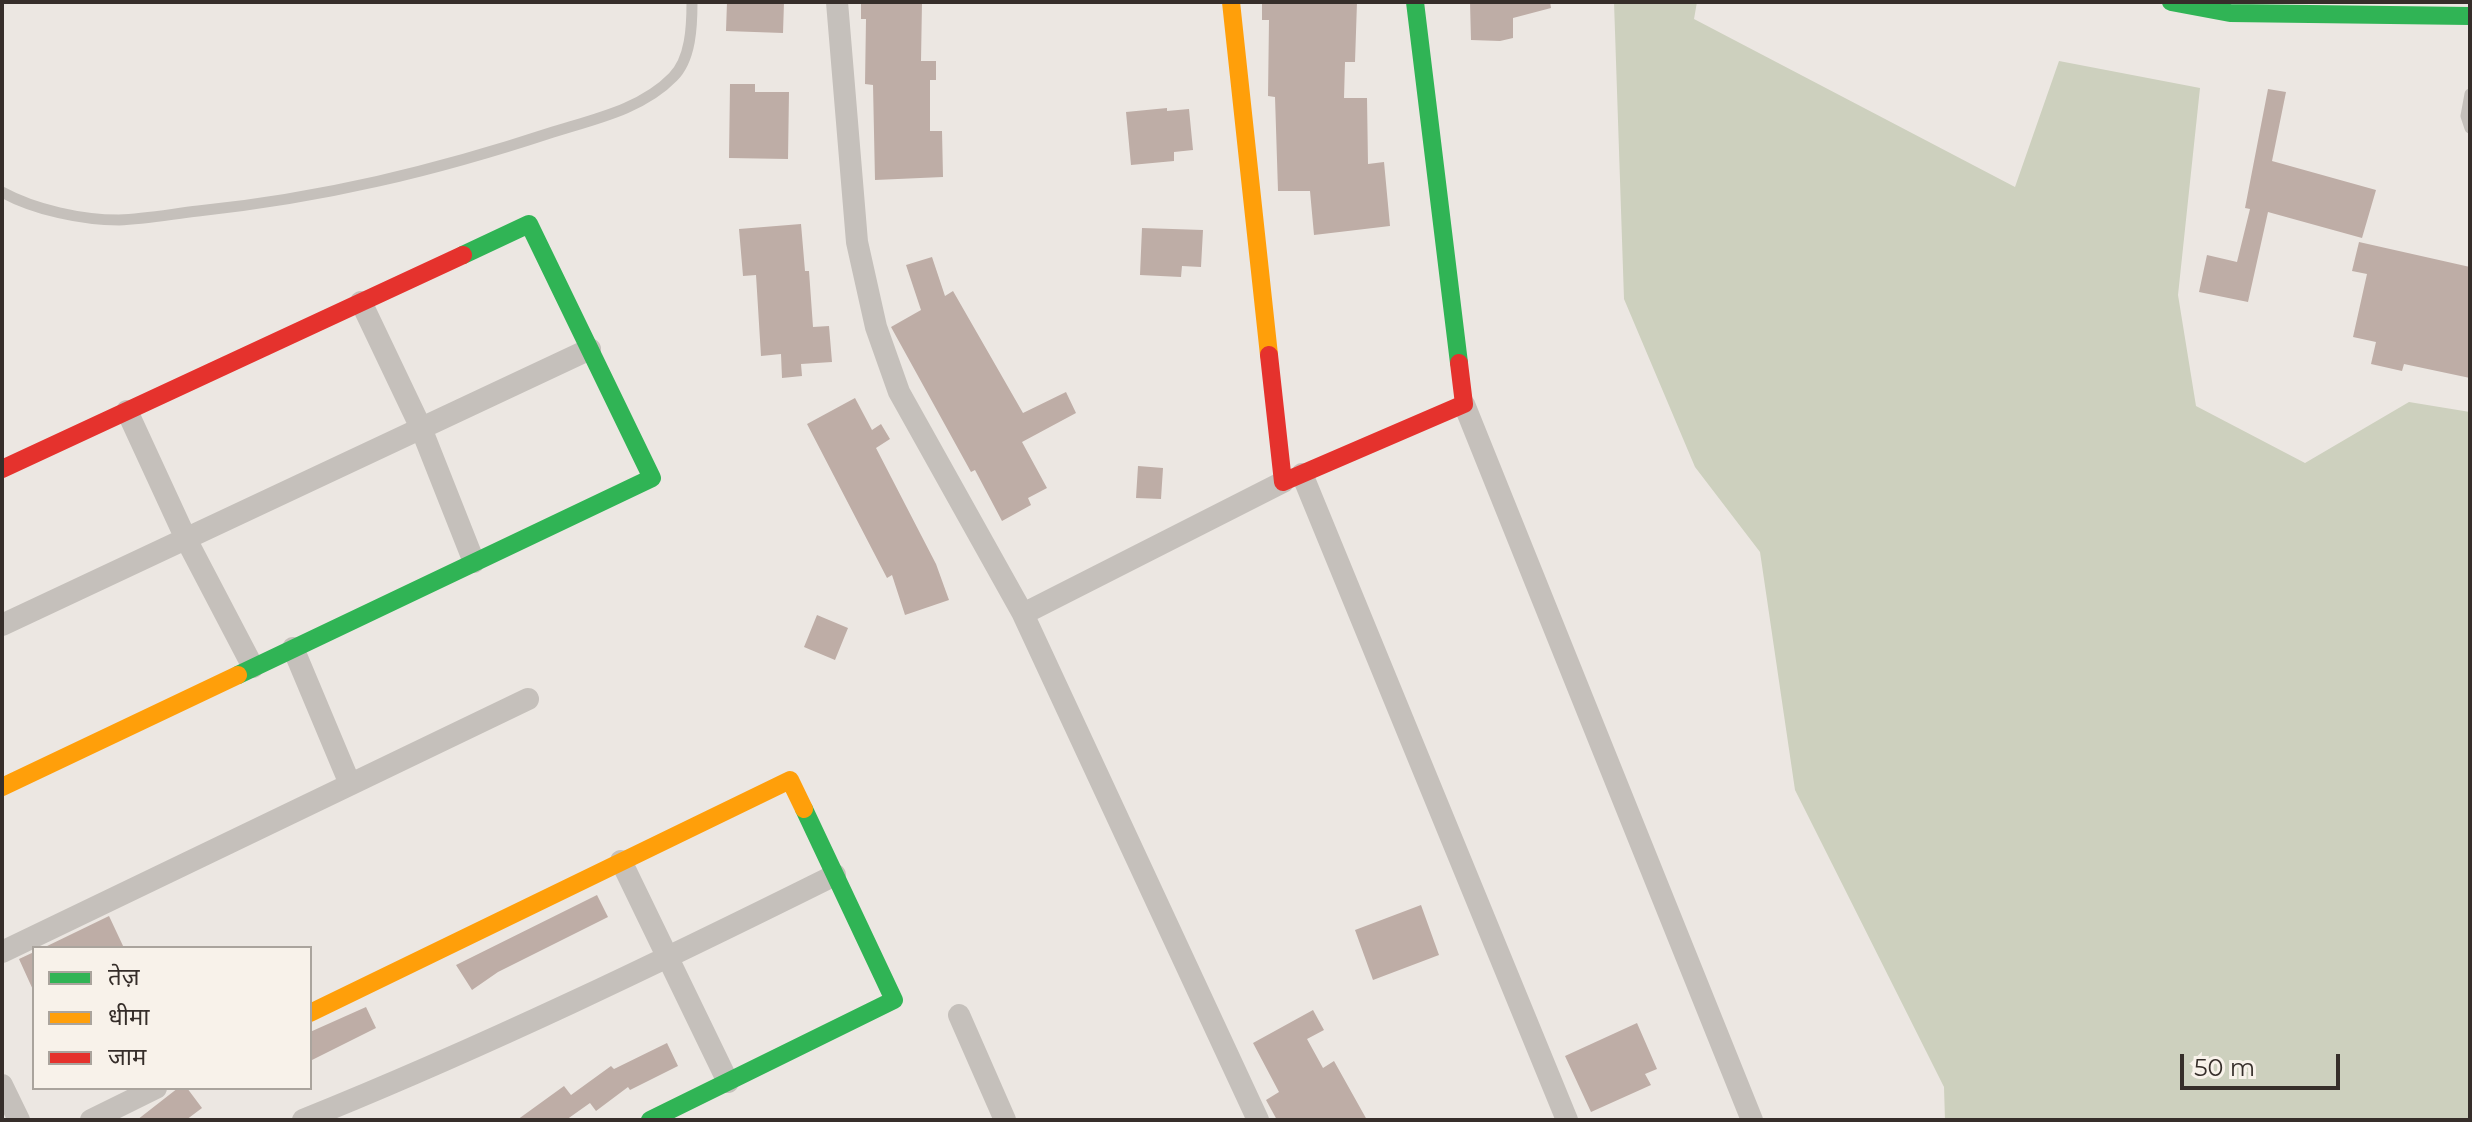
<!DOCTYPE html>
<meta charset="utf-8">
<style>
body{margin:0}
#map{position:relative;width:2472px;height:1122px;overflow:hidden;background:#ece7e2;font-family:Montserrat,"Noto Sans Devanagari",sans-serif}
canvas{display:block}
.frame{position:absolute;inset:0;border:4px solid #362e2a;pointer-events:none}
.legend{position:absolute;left:32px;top:946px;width:280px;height:144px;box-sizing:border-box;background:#f8f2ea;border:2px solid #aaa49d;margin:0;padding:10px 14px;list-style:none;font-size:24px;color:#362e2a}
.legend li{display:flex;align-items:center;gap:16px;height:40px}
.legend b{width:40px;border:2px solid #aaa49d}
.scale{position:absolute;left:2180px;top:1054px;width:160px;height:36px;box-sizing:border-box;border:4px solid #362e2a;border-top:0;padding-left:10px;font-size:24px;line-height:28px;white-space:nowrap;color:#362e2a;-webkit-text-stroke:6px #f8f2ea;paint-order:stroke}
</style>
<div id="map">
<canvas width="2472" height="1122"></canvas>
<div class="frame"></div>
<ul class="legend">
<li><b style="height:10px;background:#30b455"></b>तेज़</li>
<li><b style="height:10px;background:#ff9f0a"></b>धीमा</li>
<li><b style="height:10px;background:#e5322d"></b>जाम</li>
</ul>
<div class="scale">50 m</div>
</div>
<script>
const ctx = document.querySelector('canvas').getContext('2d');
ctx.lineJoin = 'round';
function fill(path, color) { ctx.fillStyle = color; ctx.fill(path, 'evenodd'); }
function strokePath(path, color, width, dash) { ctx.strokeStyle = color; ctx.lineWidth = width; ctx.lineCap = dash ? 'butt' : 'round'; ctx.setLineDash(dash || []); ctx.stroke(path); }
fill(new Path2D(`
 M1614,2H1697L1694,19L2015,187L2059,61L2200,88L2178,295L2196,406L2305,463L2409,402L2470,412V1120H1945L1944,1087L1795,790L1760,552L1695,467L1624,299Z`), '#cdd0be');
fill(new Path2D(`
 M727,2H784L783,33L726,31Z
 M861,2H922L921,61H936V80H930V131H942L943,177L875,180L873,85L865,84L866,19H861Z
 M1262,2H1357L1355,62H1345L1344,98H1367L1368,164L1384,162L1390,226L1314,235L1310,191H1278L1275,97L1268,96L1269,20H1262Z
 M1470,2H1550L1551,8L1513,18V38L1500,41L1471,40Z
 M730,84H755V92H789L788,159L729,158Z
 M2268,89L2286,92L2272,161L2376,190L2362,238L2268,212L2248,302L2199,292L2207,255L2237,262L2250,209L2245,208Z
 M1167,108V111L1189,109L1193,150L1174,152V161L1131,165L1126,112Z
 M801,224L805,271H809L813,327L829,326L832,362L801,364L802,376L782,378L781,354L761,356L756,275L743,276L739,229Z
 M1142,228L1203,230L1201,267L1182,266L1181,277L1140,275Z
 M2359,242L2470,267V378L2404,364L2402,371L2371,364L2376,342L2353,337L2367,274L2352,271Z
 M932,257L945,296L953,291L1023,413L1066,392L1076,413L1022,442L1047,488L1028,498L1031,505L1002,521L975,470L971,472L891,327L921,310L906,265Z
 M855,398L872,430L881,424L890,439L876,448L936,564L949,600L905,615L892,575L887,578L807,424Z
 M1138,466L1163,468L1161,499L1136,498Z
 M817,615L848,628L835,660L804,647Z
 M597,895L608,917L498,972L472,990L456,965Z
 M1421,905L1439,955L1373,980L1355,930Z
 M109,916L124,948H43Z
 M34,952V992L19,959Z
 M366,1007L376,1028L310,1061V1032Z
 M1313,1010L1324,1030L1307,1039L1323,1068L1334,1061L1367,1120H1277L1266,1100L1279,1092L1253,1043Z
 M1637,1023L1657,1069L1645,1074L1651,1085L1591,1112L1565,1056Z
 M667,1043L678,1066L630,1090L628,1087L596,1111L590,1103L566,1120H517L564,1086L571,1095L611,1066L614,1069Z
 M178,1088H187L202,1108L186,1120H137Z`), '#beada6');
strokePath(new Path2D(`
 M2470,94L2466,116L2470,128
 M2,192C35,210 82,220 119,220C145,219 172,214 198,211C322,198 435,171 553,132C595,119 642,109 673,77C691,59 692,26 692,2`), '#c5c0bb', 11);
strokePath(new Path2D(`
 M837,2L857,242L876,327L899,392L1023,614L1283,482
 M361,302L421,428L474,562
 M1464,404L1752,1120
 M127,411L186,539L253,667
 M1302,474L1567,1120
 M1023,614L1258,1120
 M2,625L590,349
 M293,648L350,784
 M621,861L728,1082
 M2,952L528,699
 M959,1015L1005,1120
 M2,1085L19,1120
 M91,1120L156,1088
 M303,1120C484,1047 660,962 835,875`), '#c5c0bb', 22);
strokePath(new Path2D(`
 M1415,2L1459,363
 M2171,2L2230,13L2470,16
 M238,675L652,478L529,224L463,255
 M650,1120L894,1000L804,809`), '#30b455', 18);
strokePath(new Path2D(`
 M1231,2L1269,355
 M2,787L238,675
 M310,1013L790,780L804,809`), '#ff9f0a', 18);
strokePath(new Path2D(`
 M1269,355L1283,482L1464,404L1459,363
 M2,469L463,255`), '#e5322d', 18);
</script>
